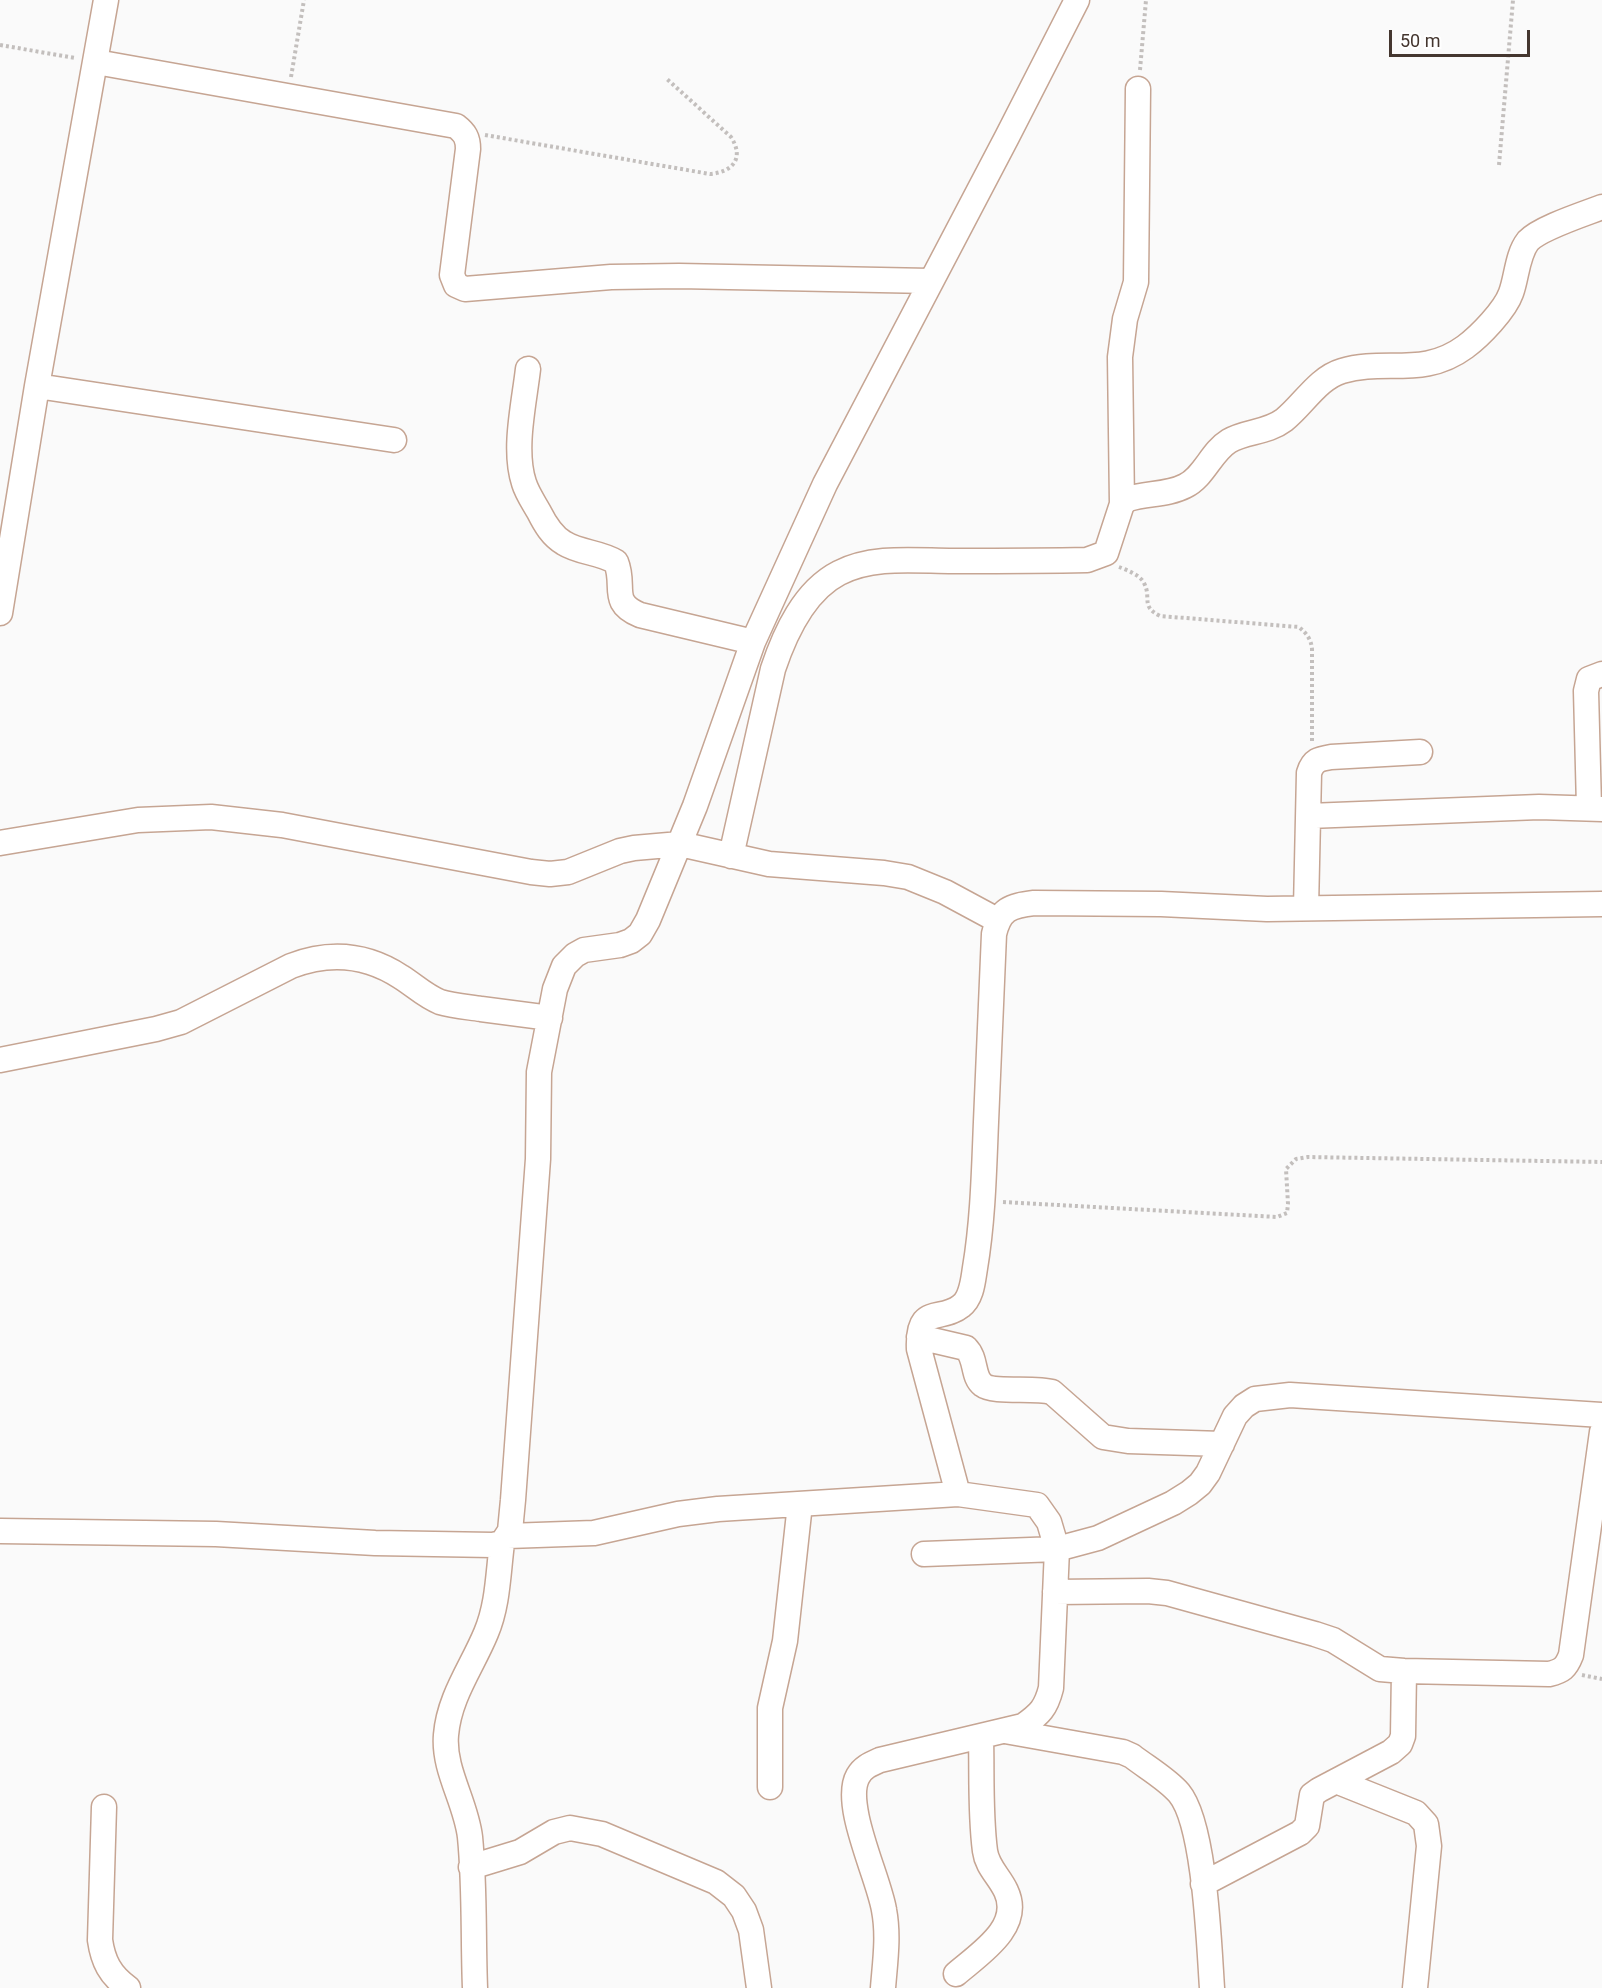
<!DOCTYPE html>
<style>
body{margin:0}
#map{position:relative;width:1602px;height:1988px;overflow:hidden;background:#fafafa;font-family:Roboto,sans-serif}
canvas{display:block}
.scale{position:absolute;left:1389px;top:30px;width:141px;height:27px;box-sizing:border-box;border:3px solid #44362f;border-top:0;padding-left:8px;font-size:18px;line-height:21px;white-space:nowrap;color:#44362f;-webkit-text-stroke:4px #fff;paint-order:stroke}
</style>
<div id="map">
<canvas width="1602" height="1988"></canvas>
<div class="scale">50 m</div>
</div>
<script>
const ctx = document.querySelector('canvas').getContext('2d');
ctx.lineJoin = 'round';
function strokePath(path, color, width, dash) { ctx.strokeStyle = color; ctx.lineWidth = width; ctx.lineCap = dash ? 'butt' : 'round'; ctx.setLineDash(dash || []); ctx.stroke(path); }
const minor = new Path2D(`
 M96,62L456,126C465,133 468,138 468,149L452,275L456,285L465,289L611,277L679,276L930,281
 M528,369C524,404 513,450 524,483C527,493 534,503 539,512C545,524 552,536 564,543C580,553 600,552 616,562C626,587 609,602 640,615L753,642
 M37,386L394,440
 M1122,504L1120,357L1125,319L1136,282L1138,89
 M0,613L37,386L106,0
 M1589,807L1586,691L1589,679L1602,674
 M1309,816L1539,807L1602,809
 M0,843L138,820L211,817L282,825L531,872L550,874L568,872L620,851L634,848L680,844L769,864L884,873L908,877L945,892L997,920
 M731,856L773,669C785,633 804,591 839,573C873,555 917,561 953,561C998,561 1042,561 1087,560L1106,553L1122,504L1128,499C1146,493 1168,495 1185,486C1204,477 1211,452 1229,441C1246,431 1267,433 1284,420C1303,405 1318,378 1342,371C1385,358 1423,378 1465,347C1480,336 1505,310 1511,293C1517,277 1517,255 1528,241C1540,228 1584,214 1602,207
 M1306,908L1309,773C1313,760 1319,759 1331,757L1420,752
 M0,1060L156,1029L181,1022L291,966C330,951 366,954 401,977C414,985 425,996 440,1002C453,1006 468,1007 481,1009C504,1012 527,1015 550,1018
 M919,1337L966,1348C977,1359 972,1377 983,1385C993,1393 1035,1387 1052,1392L1103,1437L1128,1441L1222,1444
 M0,1531L216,1534L375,1543L493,1545L502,1543L510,1531L513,1500L538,1159L539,1072L555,989L564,966L575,955L584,950L620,945L631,941L640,934L648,920L695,806L753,642L825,484L1007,137L1077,0
 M508,1536L594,1533L678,1514L718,1509L958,1494L919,1349C917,1303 940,1323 961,1306C972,1298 973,1280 975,1268C983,1220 984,1171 986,1122C989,1059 991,997 994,934C1000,909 1010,906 1034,903L1161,904L1267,909L1602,904
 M924,1554L1057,1549L1098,1538L1173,1503L1189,1493L1200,1484L1208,1473L1235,1416L1244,1406L1255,1399L1290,1395L1602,1415
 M1055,1592L1148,1591L1167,1593L1315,1634L1333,1640L1380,1669L1404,1671L1549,1674C1562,1671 1566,1668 1571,1655L1602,1432
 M1005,1731L1123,1752L1132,1756C1146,1767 1167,1779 1179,1793C1205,1824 1209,1945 1212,1988
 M1336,1781L1416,1813L1426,1824L1429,1846L1415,1988
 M770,1787V1708L785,1641L800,1504
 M104,1807L100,1940C103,1961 110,1975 128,1988
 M471,1867L520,1852L554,1832L570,1828L602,1834L716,1882L734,1896L744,1911L751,1930L759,1988
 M1203,1884L1300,1833L1307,1826L1312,1795L1319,1790L1391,1752L1400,1744L1403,1736L1404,1671
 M956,1974C979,1954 1023,1927 1006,1891C999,1876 987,1867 985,1851C980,1813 982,1774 981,1736
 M475,1988C473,1938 475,1887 470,1837C466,1802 443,1770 446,1735C449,1697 472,1667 486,1633C498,1605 498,1574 502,1543
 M883,1988C885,1962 889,1936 884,1910C879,1878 842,1804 858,1776C863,1767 871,1764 880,1760L1023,1726C1040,1714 1046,1708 1051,1688L1057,1549L1049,1522L1037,1505L958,1494`);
strokePath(minor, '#c6a593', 27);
strokePath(new Path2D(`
 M0,45L75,58
 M1140,70L1146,0
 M291,77L304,0
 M485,135L710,174C732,172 745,159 731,137L667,79
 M1499,165L1513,0
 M1119,567C1127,570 1140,575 1144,583C1152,598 1140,606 1160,616L1299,627C1307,634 1311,639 1312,649V742
 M1003,1202L1277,1217L1287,1213L1288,1204L1286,1169L1296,1159L1308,1157L1602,1162
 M1582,1675L1602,1679`), '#c3bfbd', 4, [3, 3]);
strokePath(minor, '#fff', 24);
</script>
